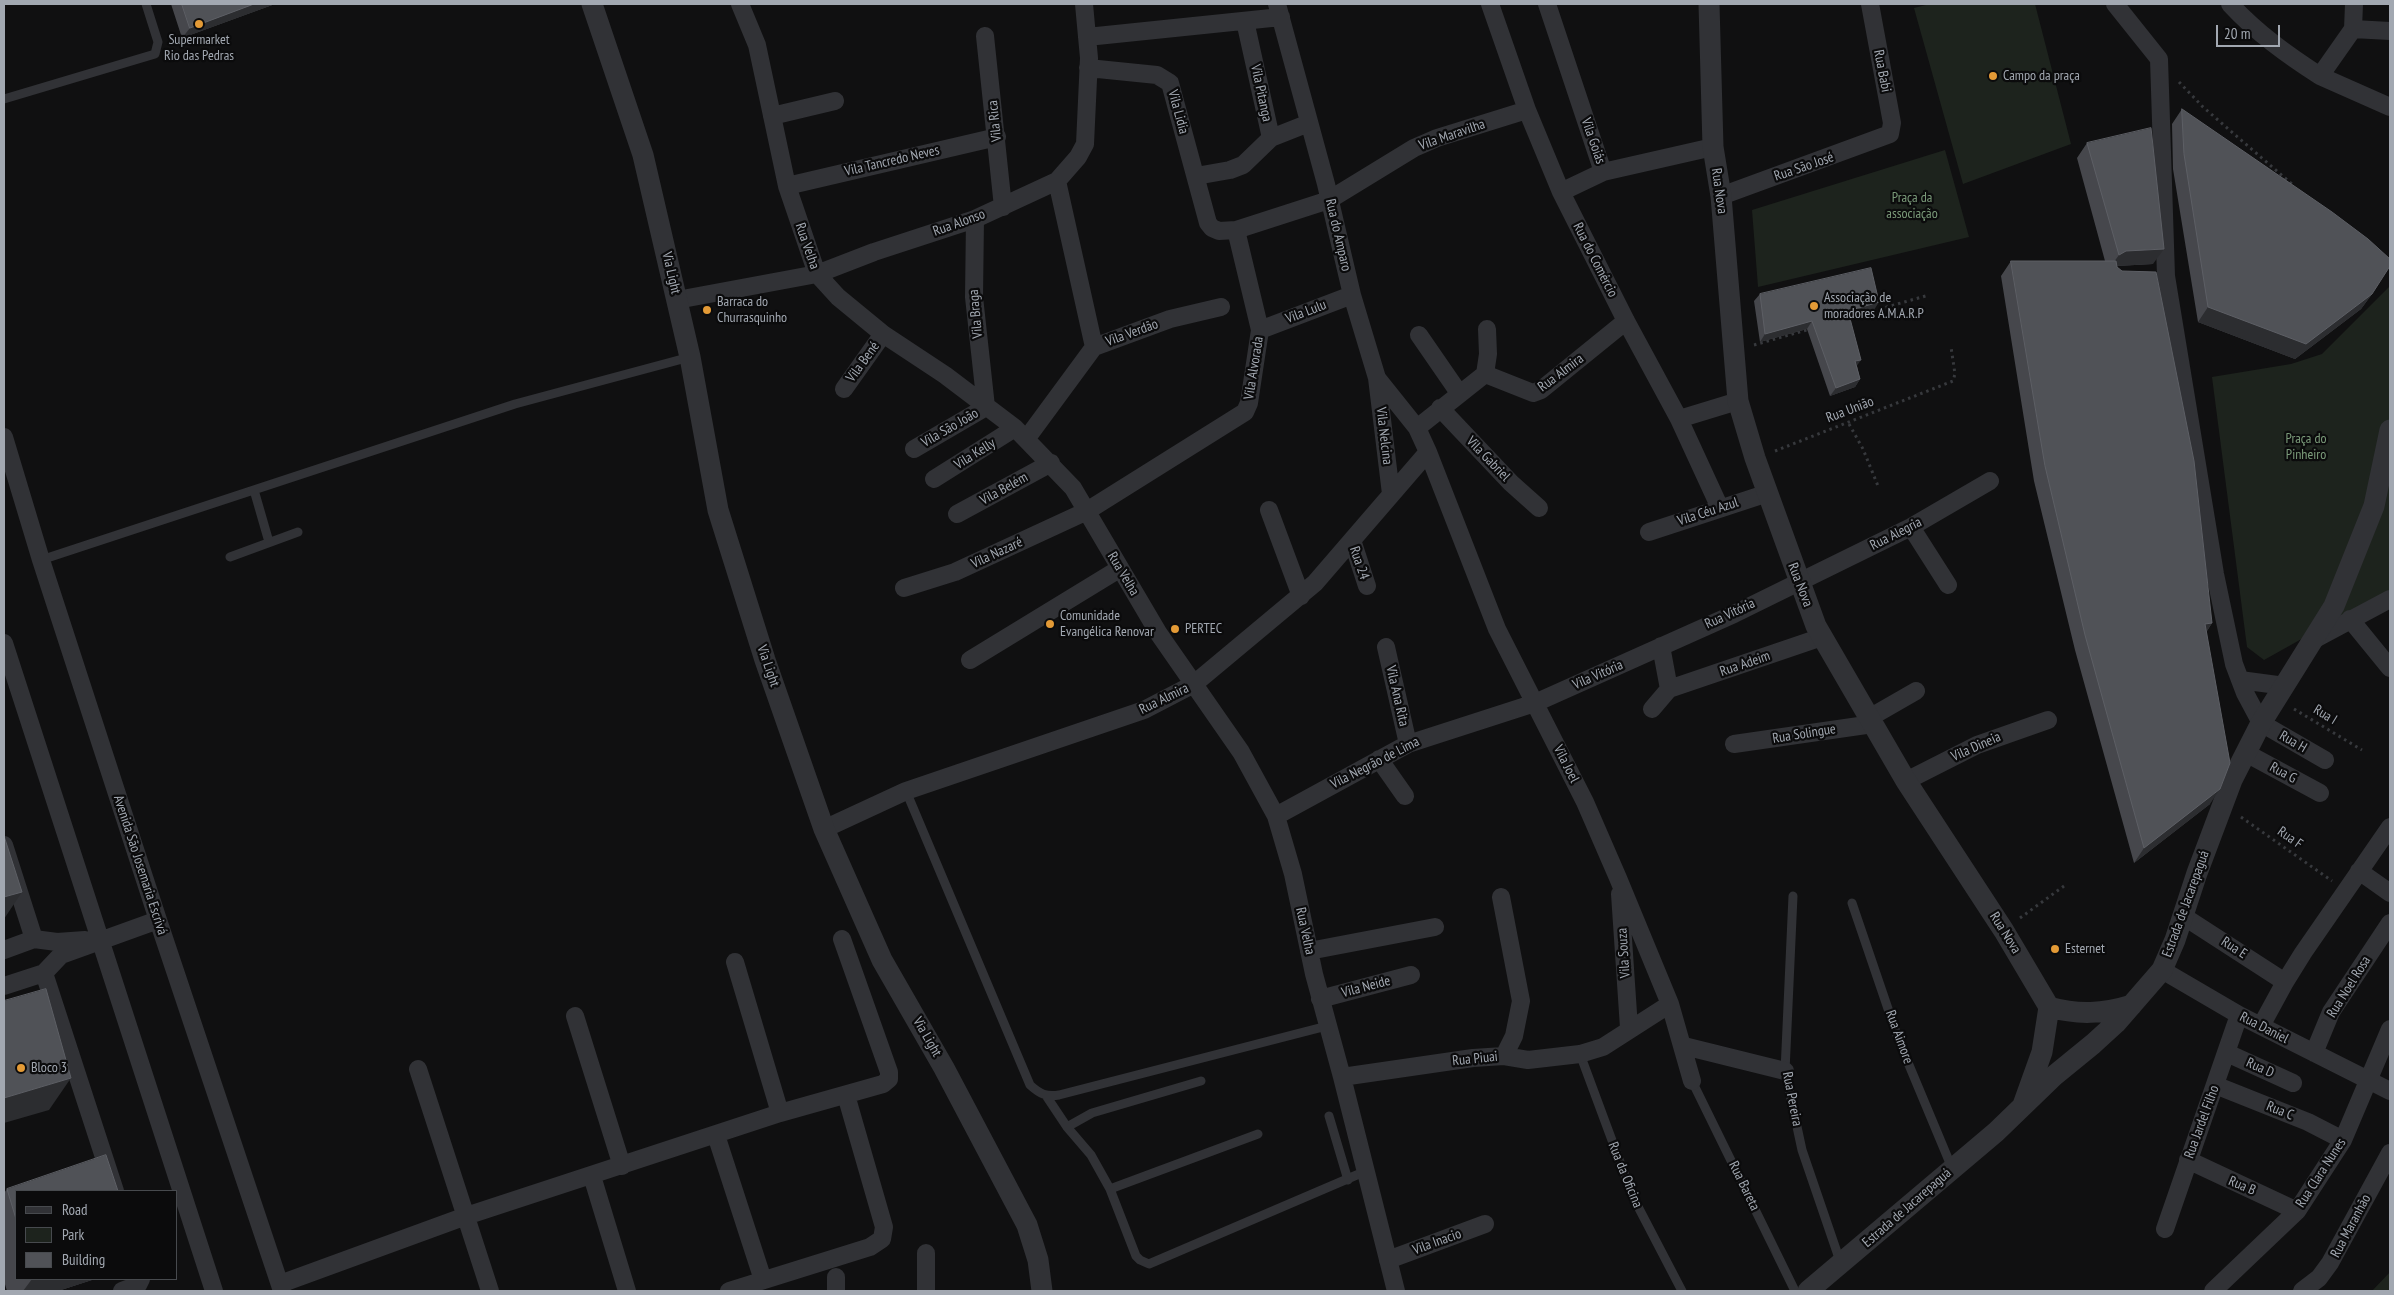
<!DOCTYPE html>
<meta charset="utf-8">
<style>
body{margin:0}
#map{position:relative;width:2394px;height:1295px;overflow:hidden;background:#101011;font-family:"PT Sans Narrow",sans-serif}
canvas{display:block}
.frame{position:absolute;inset:0;border:5px solid #a2a8b1;pointer-events:none}
.legend{position:absolute;left:15px;top:1190px;width:162px;height:90px;box-sizing:border-box;background:#0b0b0c;border:1px solid #474a4e;margin:0;padding:6px 9px;list-style:none;font-size:15px;color:#a2a8b1}
.legend li{display:flex;align-items:center;gap:10px;height:25px}
.legend b{width:25px;border:1px solid #474a4e}
.scale{position:absolute;left:2216px;top:25px;width:64px;height:22px;box-sizing:border-box;border:2px solid #a2a8b1;border-top:0;padding-left:6px;font-size:15px;line-height:18px;white-space:nowrap;color:#a2a8b1;-webkit-text-stroke:4px #0b0b0c;paint-order:stroke}
</style>
<div id="map">
<canvas width="2394" height="1295"></canvas>
<div class="frame"></div>
<ul class="legend">
<li><b style="height:6px;background:#313236"></b>Road</li>
<li><b style="height:14px;background:#1d231d"></b>Park</li>
<li><b style="height:14px;background:#505257"></b>Building</li>
</ul>
<div class="scale">20 m</div>
</div>
<script>
const ctx = document.querySelector('canvas').getContext('2d');
ctx.lineJoin = 'round';
function fill(path, color) { ctx.fillStyle = color; ctx.fill(path, 'evenodd'); }
function strokePath(path, color, width, dash) { ctx.strokeStyle = color; ctx.lineWidth = width; ctx.lineCap = dash ? 'butt' : 'round'; ctx.setLineDash(dash || []); ctx.stroke(path); }
function drawText(font, color, halo, rows, align = 'center') {
  ctx.font = font + ' "PT Sans Narrow",sans-serif'; ctx.lineWidth = 4.5; ctx.setLineDash([]); ctx.textBaseline = 'middle'; ctx.strokeStyle = halo; ctx.fillStyle = color; for (const [text, x, y, turn = 0] of rows) {
    ctx.save(); ctx.translate(x, y); ctx.rotate((+turn || 0) * Math.PI / 180); ctx.textAlign = isNaN(turn) ? turn : align; if (halo) ctx.strokeText(text, 0, 0); ctx.fillText(text, 0, 0); ctx.restore();
  }
}
fill(new Path2D(`
 M1930,4H2035L2071,144L1963,184L1914,8Z
 M1945,150L1969,237L1758,287L1752,210Z
 M2390,286V591L2348,613L2264,660L2247,647L2212,377L2291,364L2322,354Z
 M2390,1272V1291H2372Z`), '#1d231d');
strokePath(new Path2D(`
 M2179,82L2203,107L2293,185
 M1848,318L1929,295
 M1754,345L1810,329
 M1849,424L1863,449L1878,486
 M1775,451L1953,381L1955,374L1951,347
 M2294,709L2362,750
 M2241,817L2332,881
 M2020,918L2064,886`), '#37393d', 3, [2.5, 4]);
strokePath(new Path2D(`
 M4,99L155,54L158,42L146,4
 M254,490L269,542
 M230,557L298,532
 M41,560L515,404L690,357
 M906,791L1030,1085C1040,1094 1046,1097 1059,1095L1327,1026
 M1793,896L1785,1071L1802,1150L1841,1264
 M1852,903L1899,1041L1952,1168
 M1580,1054L1633,1197L1682,1291
 M1201,1081L1092,1113L1067,1127L1091,1155L1110,1189L1136,1256L1140,1260L1149,1264L1366,1171
 M1692,1081L1795,1291
 M1047,1097L1067,1127
 M1329,1116L1348,1180
 M1110,1189L1258,1134`), '#313236', 9);
strokePath(new Path2D(`
 M740,4L757,45L787,186L817,274L838,297L883,334L945,375L1015,428L1073,488L1159,634L1241,752L1276,816L1293,874L1314,974L1342,1077L1396,1291
 M1277,4L1326,184L1352,295L1377,378L1417,428L1428,452L1497,629L1585,802L1618,878L1670,1004L1692,1081
 M1490,4L1527,110L1561,192L1626,321L1679,419L1720,508
 M1547,4L1603,172L1713,147
 M2115,4L2159,59L2166,276L2215,574L2234,664L2245,693L2261,723L2325,760
 M2230,4C2257,33 2286,54 2320,76L2353,29
 M2353,29L2390,31
 M2353,29L2354,4
 M985,36L1003,207
 M1087,37L1281,17
 M1088,68L1157,75L1170,83L1208,223L1212,228L1219,231L1236,230L1329,200L1414,148L1437,138L1527,110
 M2320,76L2390,107
 M772,116L835,101
 M1271,138L1309,123
 M1196,176L1230,170L1243,165L1271,138L1245,21
 M1057,181L1094,347
 M787,186L997,137
 M1561,192L1603,172
 M1721,196L1890,134L1892,123L1870,4
 M677,300L817,274L874,252L975,219L1057,181L1078,157L1085,144L1089,58L1084,4
 M1260,330L1352,295
 M1419,335L1459,393
 M1485,374L1488,354L1487,329
 M1377,378L1391,494
 M844,389L883,334
 M1440,408L1511,483L1539,508
 M1679,419L1738,401
 M1417,428L1485,374L1533,393L1541,390L1626,321
 M4,437L41,560L158,920L282,1291
 M1027,438L1094,347L1170,319L1221,307
 M914,449L986,407L974,297L975,219
 M934,479L1015,428
 M1269,510L1301,596
 M957,514L1051,463
 M1911,527L1948,585
 M1649,532L1768,493
 M1352,540L1367,586
 M904,588L955,572L1087,511L1245,412L1249,403L1260,330L1236,230
 M2350,619L2390,668
 M2315,639L2390,599
 M4,643L214,1291
 M1661,646L1669,689
 M1386,647L1408,744
 M970,660L1119,569
 M2240,680L2285,686
 M1652,709L1669,689L1822,637
 M1869,718L1916,691
 M1734,744L1873,724
 M2246,753L2320,793
 M1379,759L1405,796
 M1906,781L1977,745L2048,720
 M1276,816L1408,744L1535,703L1734,614L1911,527L1990,481
 M824,829L906,791L1144,710L1194,684L1315,583L1428,452
 M4,845L34,939
 M2359,871L2390,893
 M1620,894L1629,1028
 M2183,916L2285,982
 M4,950L34,939L57,942L85,940
 M1309,951L1435,927
 M735,962L780,1113
 M2162,970L2239,1015L2390,1091
 M44,973L115,1191
 M4,986L44,973L61,955L158,920
 M1320,999L1411,975
 M575,1016L622,1166
 M2261,1026L2285,982L2303,953L2390,827
 M1684,1046L1785,1071
 M2227,1053L2293,1083
 M2314,1053L2331,1012L2390,923
 M1504,1056L1528,1060L1580,1054L1603,1047L1670,1004
 M418,1069L490,1291
 M1342,1077L1473,1058L1504,1056L1514,1036L1521,1001L1501,897
 M2215,1085L2308,1122L2343,1140
 M716,1135L763,1280
 M2188,1160L2297,1211
 M592,1176L627,1291
 M2165,1229L2239,1015
 M926,1253V1291
 M1388,1260L1485,1224
 M280,1284L466,1216L780,1113L883,1084L889,1079V1072L842,939
 M122,1291L138,1285L141,1279
 M729,1291L870,1247L882,1239L884,1227L846,1095
 M836,1291V1277
 M2213,1291L2297,1211L2343,1140L2390,1029
 M2302,1291L2319,1278L2330,1263L2390,1153`), '#313236', 18);
strokePath(new Path2D(`
 M592,4L643,155L690,357L718,510L765,660L824,829L882,960L944,1068L1027,1225L1038,1260L1042,1291
 M1709,4L1713,147L1721,196L1738,401L1755,458L1816,626L1906,781L2004,931L2049,1007L2042,1052L2023,1105
 M2049,1007C2078,1015 2103,1014 2132,1005
 M1808,1291L1996,1132L2055,1075L2093,1044L2116,1023L2162,970L2175,940L2197,873L2232,780L2261,723L2334,606L2374,506L2390,430`), '#313236', 21);
fill(new Path2D(`
 M171,4H275L182,38Z
 M2182,109L2372,294L2361,309L2295,359L2198,322L2173,169L2172,124Z
 M2087,143L2153,264L2117,266L2212,623L2207,631L2210,804L2134,863L2075,650L2034,481L2001,276L2011,261H2105L2077,158Z
 M1760,294L1874,310L1850,317L1857,366L1860,379L1855,387L1830,396L1807,329L1760,342L1754,301Z
 M7,1189L16,1191V1279H95L58,1291H7L4,1281V1193Z`), '#46474c');
fill(new Path2D(`
 M254,4H275L182,38L190,28Z
 M2164,249L2153,264L2116,266L2108,270L2119,255L2126,251Z
 M2372,294L2361,309L2295,359L2198,322L2208,307Z
 M1879,302L1874,310L1842,319L1848,311Z
 M1812,321L1807,329L1760,342L1765,334Z
 M1861,360L1856,367L1855,361Z
 M1860,379L1855,387L1830,396L1836,388Z
 M2212,623L2202,638L2205,624Z
 M2220,789L2210,804L2134,863L2144,848Z
 M22,892L4,919V897Z
 M71,1078L49,1110L4,1123V1098Z
 M32,1279H95L58,1291H23Z`), '#2c2d30');
const building = new Path2D(`
 M182,4H254L190,28Z
 M2182,109L2332,212L2368,239L2390,259V266L2372,294L2306,344L2208,307L2184,154Z
 M2151,128L2164,249L2126,251L2119,255L2087,143Z
 M2011,261H2116L2117,267L2122,271L2156,272L2194,461L2212,623L2205,624L2230,763L2220,789L2144,848L2085,635L2045,466Z
 M1871,268L1879,302L1848,311L1861,360L1855,361L1860,379L1836,388L1812,321L1765,334L1760,294Z
 M4,836L22,892L4,897Z
 M46,989L71,1078L4,1098V1001Z
 M106,1155L118,1191H16V1219L7,1189Z`);
fill(building, '#505257');
strokePath(building, '#5d5f65', 1);
for (const [x, y, r, color] of [
 [199,24,5,"#e39a36"],
 [1993,76,5,"#e39a36"],
 [1814,306,5,"#e39a36"],
 [707,310,5,"#e39a36"],
 [1050,624,5,"#e39a36"],
 [1175,629,5,"#e39a36"],
 [2055,949,5,"#e39a36"],
 [21,1068,5,"#e39a36"]
]) { const dot = new Path2D(); dot.arc(x, y, r, 0, 2 * Math.PI); ctx.fillStyle = color; ctx.fill(dot); strokePath(dot, '#0b0b0c', 2); }
drawText('14px', '#a2a8b1', '#0b0b0c', [
 ["Supermarket",199,40,"center"],
 ["Rio das Pedras",199,56,"center"],
 ["Campo da praça",2003,76],
 ["Associação de",1824,298],
 ["moradores A.M.A.R.P",1824,314],
 ["Barraca do",717,302],
 ["Churrasquinho",717,318],
 ["Comunidade",1060,616],
 ["Evangélica Renovar",1060,632],
 ["PERTEC",1185,629],
 ["Esternet",2065,949],
 ["Bloco 3",31,1068]
], 'left');
drawText('14px', '#a2a8b1', '#0b0b0c', [
 ["Rua Babi",1882,71,79],
 ["Vila Pitanga",1261,93,78],
 ["Vila Lidia",1178,112,75],
 ["Vila Rica",995,121,-96],
 ["Vila Maravilha",1452,135,-19],
 ["Vila Goiás",1593,141,71],
 ["Vila Tancredo Neves",892,161,-13],
 ["Rua São José",1804,167,-19],
 ["Rua Nova",1719,191,82],
 ["Rua Alonso",959,223,-20],
 ["Rua do Amparo",1338,235,77],
 ["Rua Velha",807,246,71],
 ["Rua do Comércio",1595,260,63],
 ["Via Light",671,273,77],
 ["Vila Lulu",1306,312,-21],
 ["Vila Braga",976,314,-95],
 ["Vila Verdão",1132,333,-20],
 ["Vila Bené",863,362,-54],
 ["Vila Alvorada",1254,368,-81],
 ["Rua Almira",1561,373,-37],
 ["Rua União",1850,410,-21],
 ["Vila São João",950,428,-30],
 ["Vila Nelcina",1384,436,83],
 ["Vila Kelly",975,454,-32],
 ["Vila Gabriel",1488,459,46],
 ["Vila Belém",1004,489,-29],
 ["Vila Céu Azul",1708,512,-18],
 ["Rua Alegria",1896,534,-27],
 ["Vila Nazaré",997,553,-25],
 ["Rua 24",1359,563,71],
 ["Rua Velha",1123,574,59],
 ["Rua Nova",1800,585,69],
 ["Rua Vitória",1730,614,-25],
 ["Rua Adeim",1745,664,-19],
 ["Via Light",768,666,71],
 ["Vila Vitória",1598,675,-24],
 ["Vila Ana Rita",1397,696,77],
 ["Rua Almira",1164,699,-26],
 ["Rua I",2325,715,31],
 ["Rua Solingue",1804,734,-9],
 ["Rua H",2293,742,30],
 ["Vila Dineia",1976,747,-24],
 ["Vila Negrão de Lima",1375,763,-27],
 ["Vila Joel",1566,764,63],
 ["Rua G",2283,773,29],
 ["Rua F",2290,838,35],
 ["Avenida São Josemaria Escrivá",140,865,72],
 ["Estrada de Jacarepaguá",2186,904,-70],
 ["Rua Velha",1305,931,78],
 ["Rua Nova",2005,933,58],
 ["Rua E",2234,948,33],
 ["Vila Souza",1624,953,-94],
 ["Vila Neide",1366,987,-15],
 ["Rua Noel Rosa",2349,987,-58],
 ["Rua Daniel",2264,1028,27],
 ["Via Light",927,1037,60],
 ["Rua Aimore",1899,1037,70],
 ["Rua Piuai",1475,1059,-6],
 ["Rua D",2260,1068,24],
 ["Rua Pereira",1792,1099,79],
 ["Rua C",2280,1111,22],
 ["Rua Jardel Filho",2202,1122,-70],
 ["Rua Clara Nunes",2321,1173,-57],
 ["Rua da Oficina",1625,1175,68],
 ["Rua Bareta",1744,1186,64],
 ["Rua B",2242,1186,23],
 ["Estrada de Jacarepaguá",1907,1208,-41],
 ["Rua Maranhão",2351,1226,-62],
 ["Vila Inacio",1437,1242,-20]
]);
drawText('14px', '#7b9b7a', '#0b0b0c', [
 ["Praça da",1912,198],
 ["associação",1912,214],
 ["Praça do",2306,439],
 ["Pinheiro",2306,455]
]);
</script>
